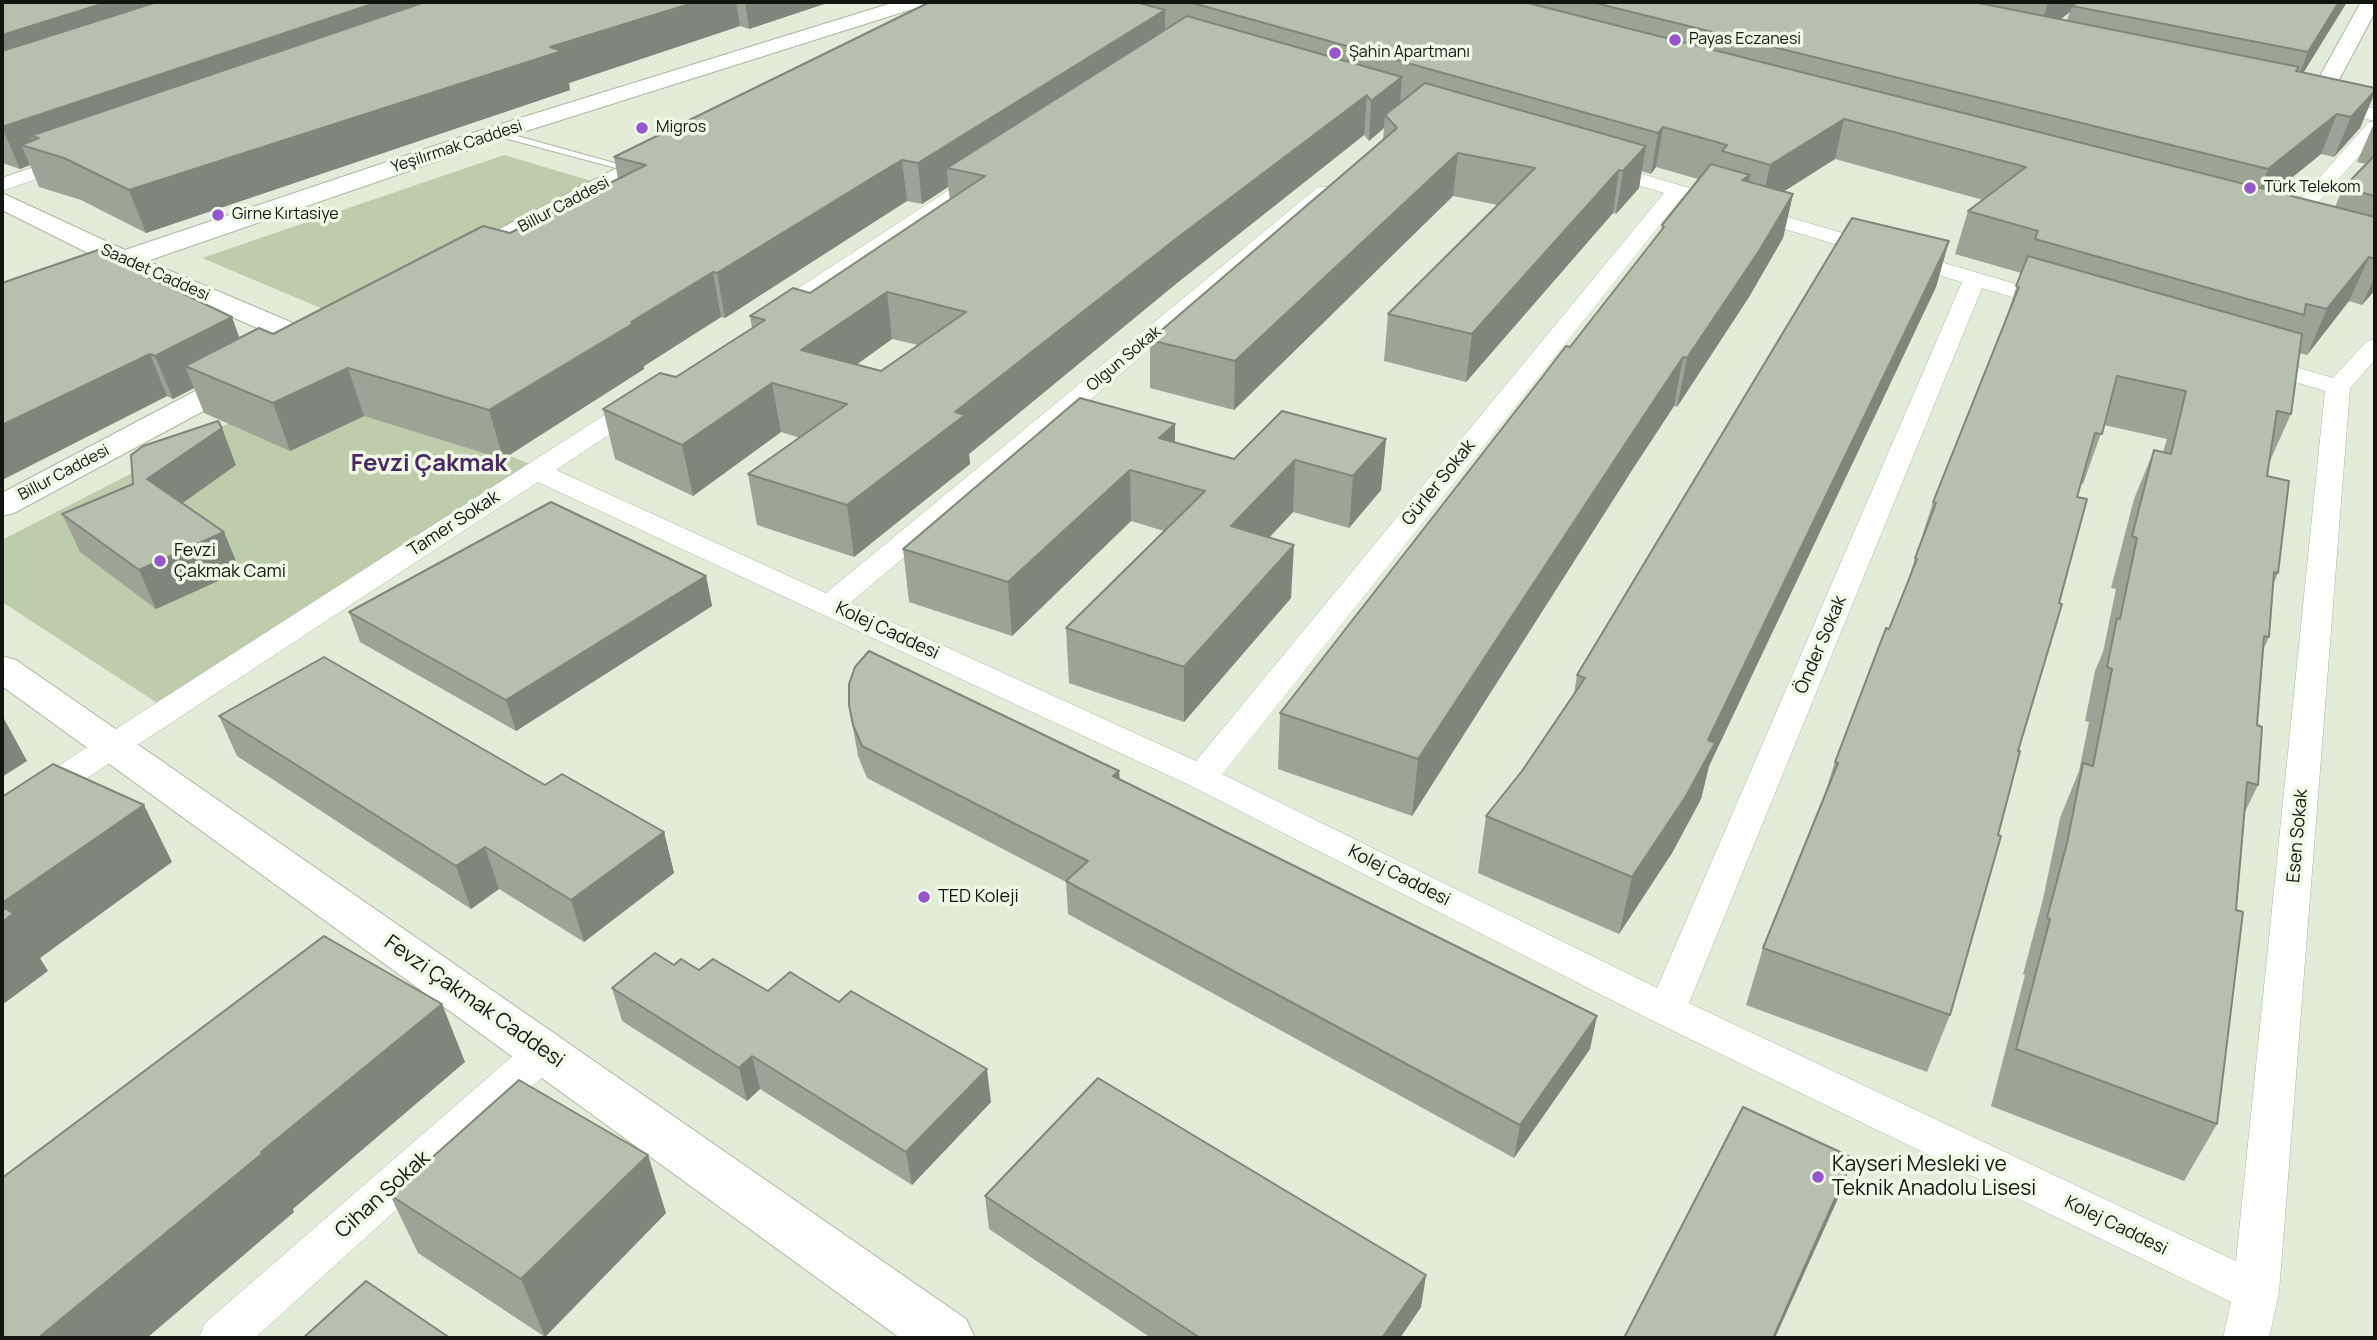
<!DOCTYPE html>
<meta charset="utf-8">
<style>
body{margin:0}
#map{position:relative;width:2377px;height:1340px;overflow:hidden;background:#e3ebd9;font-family:Manrope,sans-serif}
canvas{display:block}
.frame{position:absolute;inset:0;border:4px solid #131610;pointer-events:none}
</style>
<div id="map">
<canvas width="2377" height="1340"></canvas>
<div class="frame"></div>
</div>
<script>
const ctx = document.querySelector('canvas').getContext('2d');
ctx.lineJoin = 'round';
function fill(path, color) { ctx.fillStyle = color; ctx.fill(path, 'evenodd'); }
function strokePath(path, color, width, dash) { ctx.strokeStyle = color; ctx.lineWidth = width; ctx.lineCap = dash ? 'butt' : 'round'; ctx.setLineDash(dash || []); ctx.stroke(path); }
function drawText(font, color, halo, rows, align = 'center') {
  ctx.font = font + ' Manrope,sans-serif'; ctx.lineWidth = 7; ctx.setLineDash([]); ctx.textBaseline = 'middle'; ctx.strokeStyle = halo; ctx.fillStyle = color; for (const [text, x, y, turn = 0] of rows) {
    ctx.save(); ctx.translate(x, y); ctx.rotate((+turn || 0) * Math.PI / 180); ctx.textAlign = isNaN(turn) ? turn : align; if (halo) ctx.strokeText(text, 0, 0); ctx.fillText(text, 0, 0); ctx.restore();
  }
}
fill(new Path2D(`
 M504,155L605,185L349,320L202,258Z
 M315,379L540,468L165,708L2,602V540Z`), '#bdccaa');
const service = new Path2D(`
 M493,131H499L636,169L627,171L493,135Z`);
const minor = new Path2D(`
 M2324,98L2375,109V121L2318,108L2315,104Z
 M2375,121V138L2300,223H2286L2282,219L2286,215L2368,123Z
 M72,154L79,156L82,160L79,164L2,191V178Z
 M1598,161L2063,298L2066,303L2063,308L2055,310L1982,288L1689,1003L2236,1261L2325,391L2247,367L2244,362L2247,357L2256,355L2333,378L2367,341L2375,339V360L2350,388L2279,1292L2269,1338H2223L2231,1302L1653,1021L1189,785L538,482L14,826L2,830V802L634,396L643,393L652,396L656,401L652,406L556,470L826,593L1318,187H1332L1335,191L1332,195L850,603L1196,761L1664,193L1591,171L1588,167L1591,163ZM1681,198L1962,282L1657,988L1222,774Z
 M985,169L992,171L995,175L992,179L779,321H763L759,316L763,311L978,171Z
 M544,1036L558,1041L564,1052L558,1063L255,1338H199L205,1323L530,1041Z`);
const tertiary = new Path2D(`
 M895,2H925L922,6L504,138L147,261L321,335L326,341L321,347L311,350L301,347L122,269L2,309V292L100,259L2,210V193L125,250L488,128Z
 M2361,2H2375V12L2324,108H2308L2305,103Z
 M665,143L673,145L677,150L673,155L483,259L474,261L465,259L461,253L465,247Z
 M246,367L257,370L261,376L257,382L14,513L2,516V493L235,370Z
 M2,656L16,660L966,1319L975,1338H900L2,686Z`);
strokePath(service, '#adb5a4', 2);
strokePath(minor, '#adb5a4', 1);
strokePath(tertiary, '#adb5a4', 2);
fill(service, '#fff');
fill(minor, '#fff');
fill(tertiary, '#fff');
fill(new Path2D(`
 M2,2H830L749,29L740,26L569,83L570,90L146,233L81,200L39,187L30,165L20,169L2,163Z
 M930,2H2347L2304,72L2375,88V93L2360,128L2334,157L2321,154L2275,191L2335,207L2343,188L2366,164L2357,162L2375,121V290L2362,305L2349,301L2307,355L2299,353L2291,414L2269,463L2267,476L2278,573L2273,585L2269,637L2264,648L2257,725L2258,785L2245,812L2217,1124L2184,1181L1991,1106L2025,975L2023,974L2043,899L2060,818L2079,771L2089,722L2085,721L2095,671L2103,652L2116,589L2111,588L2134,499L2154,450L2163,452L2167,439L2104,425L2083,484L2081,483L2018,751L1950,1015L1927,1072L1746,1005L1763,948L1823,799L1835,762L1904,593L1933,502L2005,321L2021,273L1955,254L1968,211L1983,200L1835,159L1784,191L1793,194L1783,238L1749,297L1677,407L1674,406L1634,467L1412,816L1278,769L1280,713L1661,232L1662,225L1698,179L1656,167L1651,174L1641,171L1639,188L1616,214L1613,213L1466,382L1384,361L1388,314L1498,205L1453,196L1234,410L1150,388V340L1383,140L1384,128L1369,141L1364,135L1177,283L969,454L970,464L854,557L757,525L748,474L800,438L781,432L693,496L615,459L603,409L676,377L752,328L750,316L810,293L950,200L948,187L922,204L907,201L889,211L725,318L721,317L644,366V369L503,459L364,416L290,451L204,413L194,388L173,399L167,396L2,480L155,280L239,338L273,334L510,233L618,179L614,157ZM2070,12L2067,20L2061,19ZM892,339L918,345L881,371L856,365Z
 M1949,241L1936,287L1709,766L1701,799L1672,853L1619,934L1478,873L1486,816L1522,771L1574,694L1577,675Z
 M1386,439L1381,490L1349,528L1293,512L1269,538L1291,598L1184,722L1069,683L1066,628L1164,531L1131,521L1012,636L909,602L903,549L1175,443L1234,459Z
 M236,465L182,503L224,532L240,571L156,609L80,552L62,514Z
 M706,576L712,606L516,731L360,642L349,612Z
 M849,705L1119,771L1120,780L1590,1049L1514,1158L1068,914L1066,882L867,778L858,756Z
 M219,716L545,785L664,832L674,873L584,942L499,889L471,909L237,756Z
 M674,965L699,970L768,991L991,1102L912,1185L760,1089L747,1101L622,1021L612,988Z
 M390,1195L666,1213L545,1337L418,1253Z
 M985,1196L1426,1275L1421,1307L1400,1338H1151L989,1229Z`), '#9da496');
fill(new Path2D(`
 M108,2H233L2,78V35Z
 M378,2H493L39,138L30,136L36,149L21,145L30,165L20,169L2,127Z
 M696,2H736L740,26L569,83L570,90L146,233L129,190L550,47Z
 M745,2H830L749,29Z
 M2048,2H2084L2072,6L2070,12L2037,37Z
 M2339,2H2347L2293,89L2308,52Z
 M1165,10V46L947,168L948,187L922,204L918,163Z
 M1402,77L1399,116L1385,115L1384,128L1369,141L1371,101Z
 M2375,91L2360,128L2334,157L2351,117Z
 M1367,95L1364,135L1177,283L969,454L970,464L854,557L847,505L955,412L1177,238Z
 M2337,114L2321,154L2251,211L2268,169Z
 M1844,119L1835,159L1761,206L1770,165Z
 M1663,127L1656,167L1651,174L1658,133Z
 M1646,146L1639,188L1616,214L1623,171Z
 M1458,153L1453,196L1234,410L1235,361Z
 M902,160L907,201L725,318L717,273Z
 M1619,170L1613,213L1466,382L1472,334Z
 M1750,175L1741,219L1742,180Z
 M1793,194L1783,238L1749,297L1677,407L1687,358Z
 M1949,241L1936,287L1709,766L1701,799L1672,853L1619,934L1632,877L1708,740Z
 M2369,257L2349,301L2307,355L2327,309Z
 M713,272L721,317L644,366V369L503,459L489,410L631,322Z
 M2375,276V290L2362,305Z
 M887,292L892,339L814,395L801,350Z
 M232,317L247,359L185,366L194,388L173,399L155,356Z
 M150,354L167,396L2,480V425Z
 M1683,357L1674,406L1634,467L1412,816L1418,759L1643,417Z
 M348,368L364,416L290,451L273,403Z
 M772,383L781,432L693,496L682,445Z
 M1175,424V474L1159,438Z
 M222,428L236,465L163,517L147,479Z
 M1386,439L1381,490L1349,528L1353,476Z
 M1295,460L1293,512L1230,579L1231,526Z
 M1130,470L1131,521L1012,636L1008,582Z
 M224,532L240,571L156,609L139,570Z
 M1294,545L1291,598L1184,722V667Z
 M706,576L712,606L516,731L506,700Z
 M2,715L27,761L2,777Z
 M1119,771L1120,803L1113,776Z
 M144,805L172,862L40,958L48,971L2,1005V903Z
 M664,832L674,873L584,942L571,900Z
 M485,847L499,889L471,909L456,866Z
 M442,1004L465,1062L293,1209L294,1212L147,1338H38L261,1152Z
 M1597,1016L1590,1049L1514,1158L1520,1125Z
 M752,1056L760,1089L747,1101L739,1068Z
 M987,1069L991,1102L912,1185L906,1152Z
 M648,1155L666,1213L545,1337L521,1279Z
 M1853,1158L1841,1192L1775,1338H1773Z
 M1426,1275L1421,1307L1400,1338H1382Z`), '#80867a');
const building = new Path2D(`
 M2,2H108L2,35Z
 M157,2H378L2,127V51Z
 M425,2H696L550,47L562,51L129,190L64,158L21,145L39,138L30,136Z
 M930,2H1136L1165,10L918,163L902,160L885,170L717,273L713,272L631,322L634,323L489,410L348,368L273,403L185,366L259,328L273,334L483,226L510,233L646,165L614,157Z
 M1189,2H1524L2375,217V259L2369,257L2327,309L2306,304L2304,315L2035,239L2038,231L1968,211L2026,167L1844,119L1770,165L1722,151L1727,145L1663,127L1658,133Z
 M1591,2H1974L2299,67L2296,71L2375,88V91L2351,117L2337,114L2268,169Z
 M2077,2H2339L2308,52L2072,6Z
 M1187,16L1402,77L1371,101L1367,95L1177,238L955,412L965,415L847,505L748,474L847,404L772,383L682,445L603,409L660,373L676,377L765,320L750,316L793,288L810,293L985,176L947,168ZM887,292L966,312L881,371L801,350Z
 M1425,83L1646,146L1623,171L1619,170L1472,334L1388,314L1535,168L1458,153L1235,361L1150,340L1397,128L1385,115Z
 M2375,155V196L2343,188Z
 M1711,164L1750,175L1742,180L1793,194L1759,251L1687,358L1683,357L1643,417L1418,759L1280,713L1543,376L1566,346L1570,347L1664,227L1662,225Z
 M1852,218L1949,241L1708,740L1715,743L1686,796L1632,877L1486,816L1522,771L1585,678L1577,675Z
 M101,249L153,275L148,277L232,317L155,356L150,354L2,425V283Z
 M2028,256L2302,334L2291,414L2277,411L2267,476L2289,481L2278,573L2274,572L2269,637L2264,636L2257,725L2262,727L2258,785L2247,782L2236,910L2243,912L2217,1124L2016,1049L2050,919L2047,918L2067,843L2083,763L2093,766L2112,669L2107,667L2117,618L2120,619L2137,538L2132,536L2154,450L2171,454L2186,391L2117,376L2102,434L2095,433L2077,497L2087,499L2059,603L2062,604L2018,751H2020L1998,835L2001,836L1950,1015L1763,948L1838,763L1835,762L1886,628L1889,629L1917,559L1915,558L1936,503L1933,502L2019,287L2016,286Z
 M1080,398L1175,424L1159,438L1234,459L1282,411L1386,439L1353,476L1295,460L1231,526L1294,545L1184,667L1066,628L1205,491L1130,470L1008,582L903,549Z
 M218,421L222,428L147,479L224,532L139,570L62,514L133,484L131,455L143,446Z
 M551,502L706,576L506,700L349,612Z
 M869,651L1119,771L1113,776L1597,1016L1520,1125L1066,881L1088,861L862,746L853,725L849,705V684L855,667Z
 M324,657L545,785L562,774L664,832L571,900L485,847L456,866L219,716Z
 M53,764L144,805L2,903V797Z
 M2,907L14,913L2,922Z
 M324,936L442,1004L261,1152L263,1153L38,1338H2V1178Z
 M655,953L674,965L681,959L699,970L713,959L768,991L790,972L839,1002L851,991L987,1069L906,1152L752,1056L739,1068L612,988Z
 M1098,1078L1426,1275L1382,1338H1200L985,1196Z
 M519,1080L648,1155L521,1279L390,1195Z
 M1743,1107L1853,1158L1773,1338H1624Z
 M366,1281L450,1338H303Z`);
fill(building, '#b7bfae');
strokePath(building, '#80867a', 2);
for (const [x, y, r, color] of [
 [1675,40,7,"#9555cb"],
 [1335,53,7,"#9555cb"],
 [642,128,7,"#9555cb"],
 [2250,188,7,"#9555cb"],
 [218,215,7,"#9555cb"],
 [160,561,7,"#9555cb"],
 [924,897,7,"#9555cb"],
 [1818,1177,7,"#9555cb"]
]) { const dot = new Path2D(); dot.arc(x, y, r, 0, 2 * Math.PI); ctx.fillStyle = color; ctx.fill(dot); strokePath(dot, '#f0f8e6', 2.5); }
drawText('16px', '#131610', '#f0f8e6', [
 ["Payas Eczanesi",1689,40],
 ["Şahin Apartmanı",1349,53],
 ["Migros",656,128],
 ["Türk Telekom",2264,188],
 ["Girne Kırtasiye",232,215]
], 'left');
drawText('16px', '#131610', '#f0f8e6', [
 ["Yeşilırmak Caddesi",457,147,-18],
 ["Billur Caddesi",564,205,-28],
 ["Saadet Caddesi",155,273,24],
 ["Olgun Sokak",1124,359,-40],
 ["Billur Caddesi",64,473,-28]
]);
drawText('18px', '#131610', '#f0f8e6', [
 ["Gürler Sokak",1439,483,-51],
 ["Tamer Sokak",454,524,-33],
 ["Kolej Caddesi",887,631,25],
 ["Önder Sokak",1821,645,-67],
 ["Esen Sokak",2298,836,-85],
 ["Kolej Caddesi",1399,876,27],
 ["Kolej Caddesi",2116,1226,26]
]);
drawText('18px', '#131610', '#f0f8e6', [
 ["Fevzi",174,551],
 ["Çakmak Cami",174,572],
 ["TED Koleji",938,897]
], 'left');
drawText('21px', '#131610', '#f0f8e6', [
 ["Fevzi Çakmak Caddesi",474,1002,35],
 ["Cihan Sokak",383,1195,-42]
]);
drawText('21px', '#131610', '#f0f8e6', [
 ["Kayseri Mesleki ve",1832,1165],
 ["Teknik Anadolu Lisesi",1832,1189]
], 'left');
drawText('bold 24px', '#482962', '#f0f8e6', [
 ["Fevzi Çakmak",429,464]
]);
</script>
